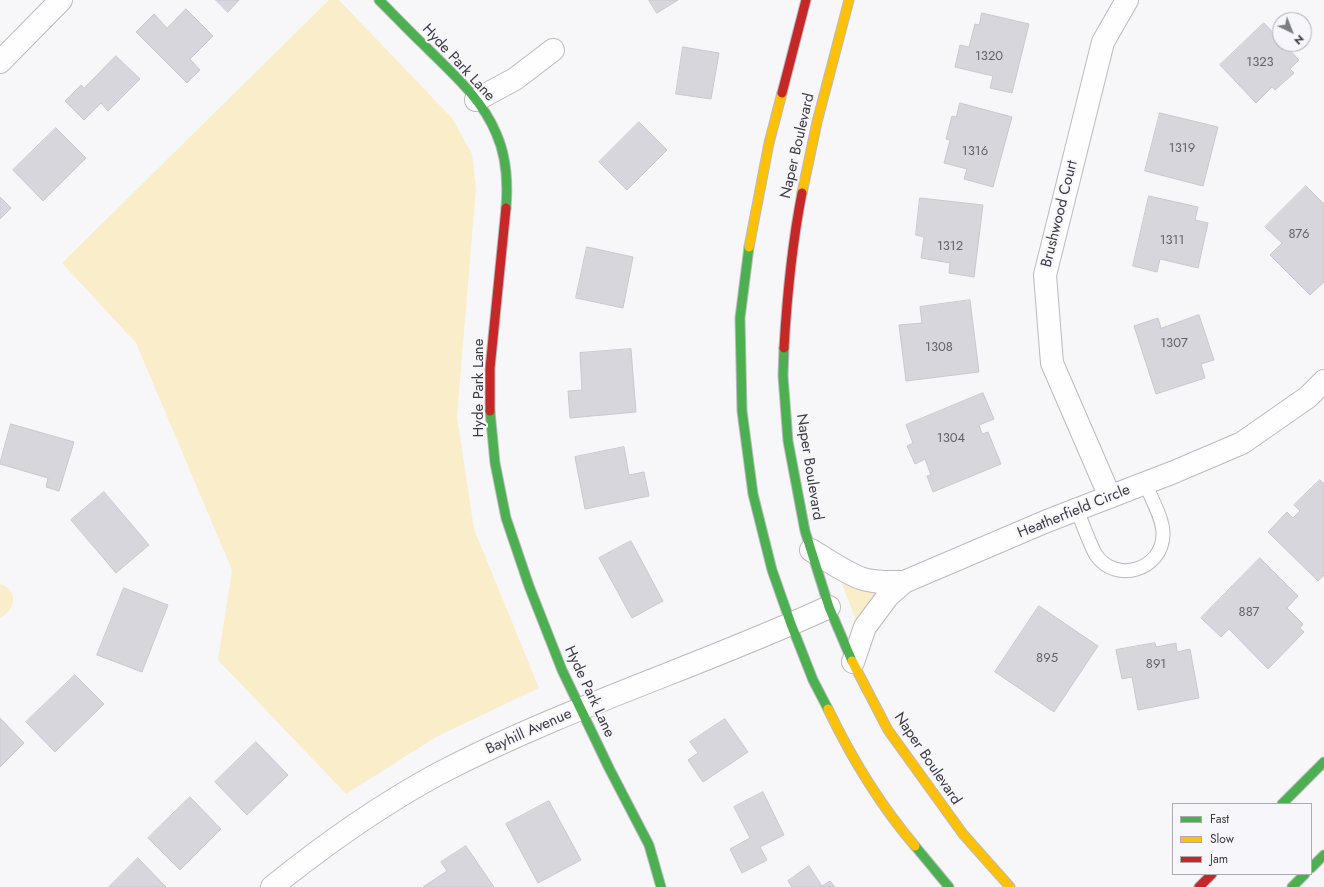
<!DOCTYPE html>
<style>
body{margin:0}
#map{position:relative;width:1324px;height:887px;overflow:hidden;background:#f7f7fa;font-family:Jost,sans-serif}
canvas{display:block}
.legend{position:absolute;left:1172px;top:803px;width:140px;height:72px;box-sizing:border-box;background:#f6f6fb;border:1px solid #acabb2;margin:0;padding:5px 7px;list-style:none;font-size:12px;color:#3c3b45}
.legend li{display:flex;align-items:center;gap:8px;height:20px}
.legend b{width:20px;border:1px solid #acabb2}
.north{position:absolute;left:1272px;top:12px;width:40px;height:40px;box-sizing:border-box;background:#f6f6fb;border:1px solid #acabb2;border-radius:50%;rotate:137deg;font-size:11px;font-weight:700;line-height:16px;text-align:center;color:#3c3b45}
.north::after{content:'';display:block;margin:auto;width:14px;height:18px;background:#7d7d84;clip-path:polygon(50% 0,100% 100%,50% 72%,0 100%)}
</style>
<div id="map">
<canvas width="1324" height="887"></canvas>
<ul class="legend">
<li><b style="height:5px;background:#4caf50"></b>Fast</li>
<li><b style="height:5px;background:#ffc107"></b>Slow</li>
<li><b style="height:5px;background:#c62828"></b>Jam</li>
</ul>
<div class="north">N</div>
</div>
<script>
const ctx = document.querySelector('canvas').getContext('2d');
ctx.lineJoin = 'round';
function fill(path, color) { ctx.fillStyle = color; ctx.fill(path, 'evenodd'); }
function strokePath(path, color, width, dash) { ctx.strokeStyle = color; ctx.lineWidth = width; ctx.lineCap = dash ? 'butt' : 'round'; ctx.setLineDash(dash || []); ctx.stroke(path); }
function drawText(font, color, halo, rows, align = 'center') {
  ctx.font = font + ' Jost,sans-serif'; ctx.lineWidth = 4; ctx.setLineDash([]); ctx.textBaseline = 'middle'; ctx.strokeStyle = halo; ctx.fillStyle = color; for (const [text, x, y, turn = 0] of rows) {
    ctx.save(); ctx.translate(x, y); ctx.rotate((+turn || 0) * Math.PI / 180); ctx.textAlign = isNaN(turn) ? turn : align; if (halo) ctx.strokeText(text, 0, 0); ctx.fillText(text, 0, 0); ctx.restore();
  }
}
fill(new Path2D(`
 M329,0H339L452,118L472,154L476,189L457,416L474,529L539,688L436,737L346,794L218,660L232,570L136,343L62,263Z
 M844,583L868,590L876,591L877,593L857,620L855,618L842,584Z
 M0,584C19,590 16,610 0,618Z`), '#f9eec9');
const building = new Path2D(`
 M216,0H239L228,12Z
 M649,0H678L657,13Z
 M186,9L213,36L190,59L200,70L187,83L136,32L154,14L167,28Z
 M982,13L1029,24L1012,93L990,88L993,76L955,67L960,45L969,47L975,24L979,25Z
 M1264,23L1280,40V44H1284L1299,60L1290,69L1294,73L1275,90L1272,87L1256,103L1220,65Z
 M683,47L719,53L711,99L676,94Z
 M116,56L140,79L108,111L101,103L84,120L65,101L81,85L84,88Z
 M960,103L1012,117L993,187L964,179L967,169L944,163L950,140L946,139L952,116L956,117Z
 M1160,113L1218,127L1203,186L1145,171Z
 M639,122L667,150L627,190L599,162Z
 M56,128L86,158L43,201L13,170Z
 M1306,186L1324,204V282L1310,295L1270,255L1282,243L1265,227Z
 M1149,196L1198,207L1195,220L1208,223L1198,268L1160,259L1157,272L1133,266Z
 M0,197L11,208L0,219Z
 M920,198L983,205L974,277L949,273L950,263L921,258L924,237L916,235Z
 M587,247L633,257L623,308L576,298Z
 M970,300L979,372L906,381L899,325L922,323L920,307Z
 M1199,315L1214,360L1201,364L1205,378L1156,394L1134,326L1158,318L1161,328Z
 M631,349L636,412L570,418L568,391L582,390L580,353Z
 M983,393L994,419L979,425L982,434L988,432L1001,464L933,492L927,476L931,475L925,459L915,464L907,446L913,443L906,425Z
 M11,424L74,442L59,491L46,487L48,478L0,464Z
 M624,447L629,475L644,472L649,496L585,509L575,457Z
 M1320,480L1324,484V575L1318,581L1268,532L1287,512L1293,518L1300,511L1294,505Z
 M104,492L149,545L116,573L71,520Z
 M631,541L663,601L632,618L599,558Z
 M1260,558L1298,596L1287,608L1303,624L1300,628L1304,632L1268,669L1229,629L1221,637L1201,618Z
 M124,588L168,605L142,672L97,655Z
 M1039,606L1098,646L1054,712L995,672Z
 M1155,643L1156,647L1176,643L1177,652L1190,649L1199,698L1138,710L1132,677L1122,679L1116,650Z
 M75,675L104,704L55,752L26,722Z
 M0,718L24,743L0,767Z
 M725,719L748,752L703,782L688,760L698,753L690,742Z
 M256,742L288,775L247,815L215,782Z
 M763,792L784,835L760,847L767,860L742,873L730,849L750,838L734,807Z
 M190,797L221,829L180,870L148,838Z
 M549,801L581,860L538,883L506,824Z
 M466,846L494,887H423L447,871L441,862Z
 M138,858L166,887H109Z
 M809,866L822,886L830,881L835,887H792L788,881Z`);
fill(building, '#d7d6dd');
strokePath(building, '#c9c8cf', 1);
const lane = new Path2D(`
 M1077,510C1082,522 1090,545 1096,555C1116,584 1162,570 1163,535C1164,520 1151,498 1145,483`);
const street = new Path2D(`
 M0,62L61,0
 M476,100L515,79L553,50
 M1110,497L1052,363L1045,275L1103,42L1127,0
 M811,550C827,560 843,571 860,578C874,583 890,582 904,582L1047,521L1174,472L1242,443L1308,397L1324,381
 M853,662L865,627L888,596L904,582
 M272,887C324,845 379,806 438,774C564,708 701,666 829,607`);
const fast = new Path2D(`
 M379,0C395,16 410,32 427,48C452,73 482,99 496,133C506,155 508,184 506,208
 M749,247L740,318L742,411L753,494L772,570L791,624L813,680L828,709
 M784,348L783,376L788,441L805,531L829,607L852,661
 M490,411L495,463L506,518L529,586L562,670L609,768L649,845L661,887
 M1282,804L1324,762
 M915,846L949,887
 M1311,868L1324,855
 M1292,887L1305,874`);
const slow = new Path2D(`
 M802,193L817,122L849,0
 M749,247L769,143L782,93
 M852,661L888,730L963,834L1010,887
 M828,709C851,757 881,806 915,846`);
const jam = new Path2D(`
 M782,93L806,0
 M784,348C787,296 792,244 802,193
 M490,411V368L506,208
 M1199,887L1212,874`);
strokePath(lane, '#babac0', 15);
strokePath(street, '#babac0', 24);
strokePath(fast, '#babac0', 11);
strokePath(slow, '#babac0', 11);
strokePath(jam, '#babac0', 11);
strokePath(lane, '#fefefe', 13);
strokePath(street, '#fefefe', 22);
strokePath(fast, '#4caf50', 9);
strokePath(slow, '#ffc107', 9);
strokePath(jam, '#c62828', 9);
drawText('13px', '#63626b', null, [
 ["1320",989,57],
 ["1323",1260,63],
 ["1319",1182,149],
 ["1316",975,152],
 ["876",1299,235],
 ["1311",1172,241],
 ["1312",950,247],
 ["1307",1174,344],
 ["1308",939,348],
 ["1304",951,439],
 ["887",1249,613],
 ["895",1047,659],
 ["891",1156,665]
]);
drawText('15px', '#3c3b45', '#f6f6fb', [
 ["Hyde Park Lane",458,63,47],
 ["Naper Boulevard",798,146,-77],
 ["Brushwood Court",1060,214,-76],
 ["Hyde Park Lane",479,388,-90],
 ["Naper Boulevard",809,467,81],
 ["Heatherfield Circle",1074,512,-22],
 ["Hyde Park Lane",589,692,65],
 ["Bayhill Avenue",529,732,-24],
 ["Naper Boulevard",927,759,56]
]);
</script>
